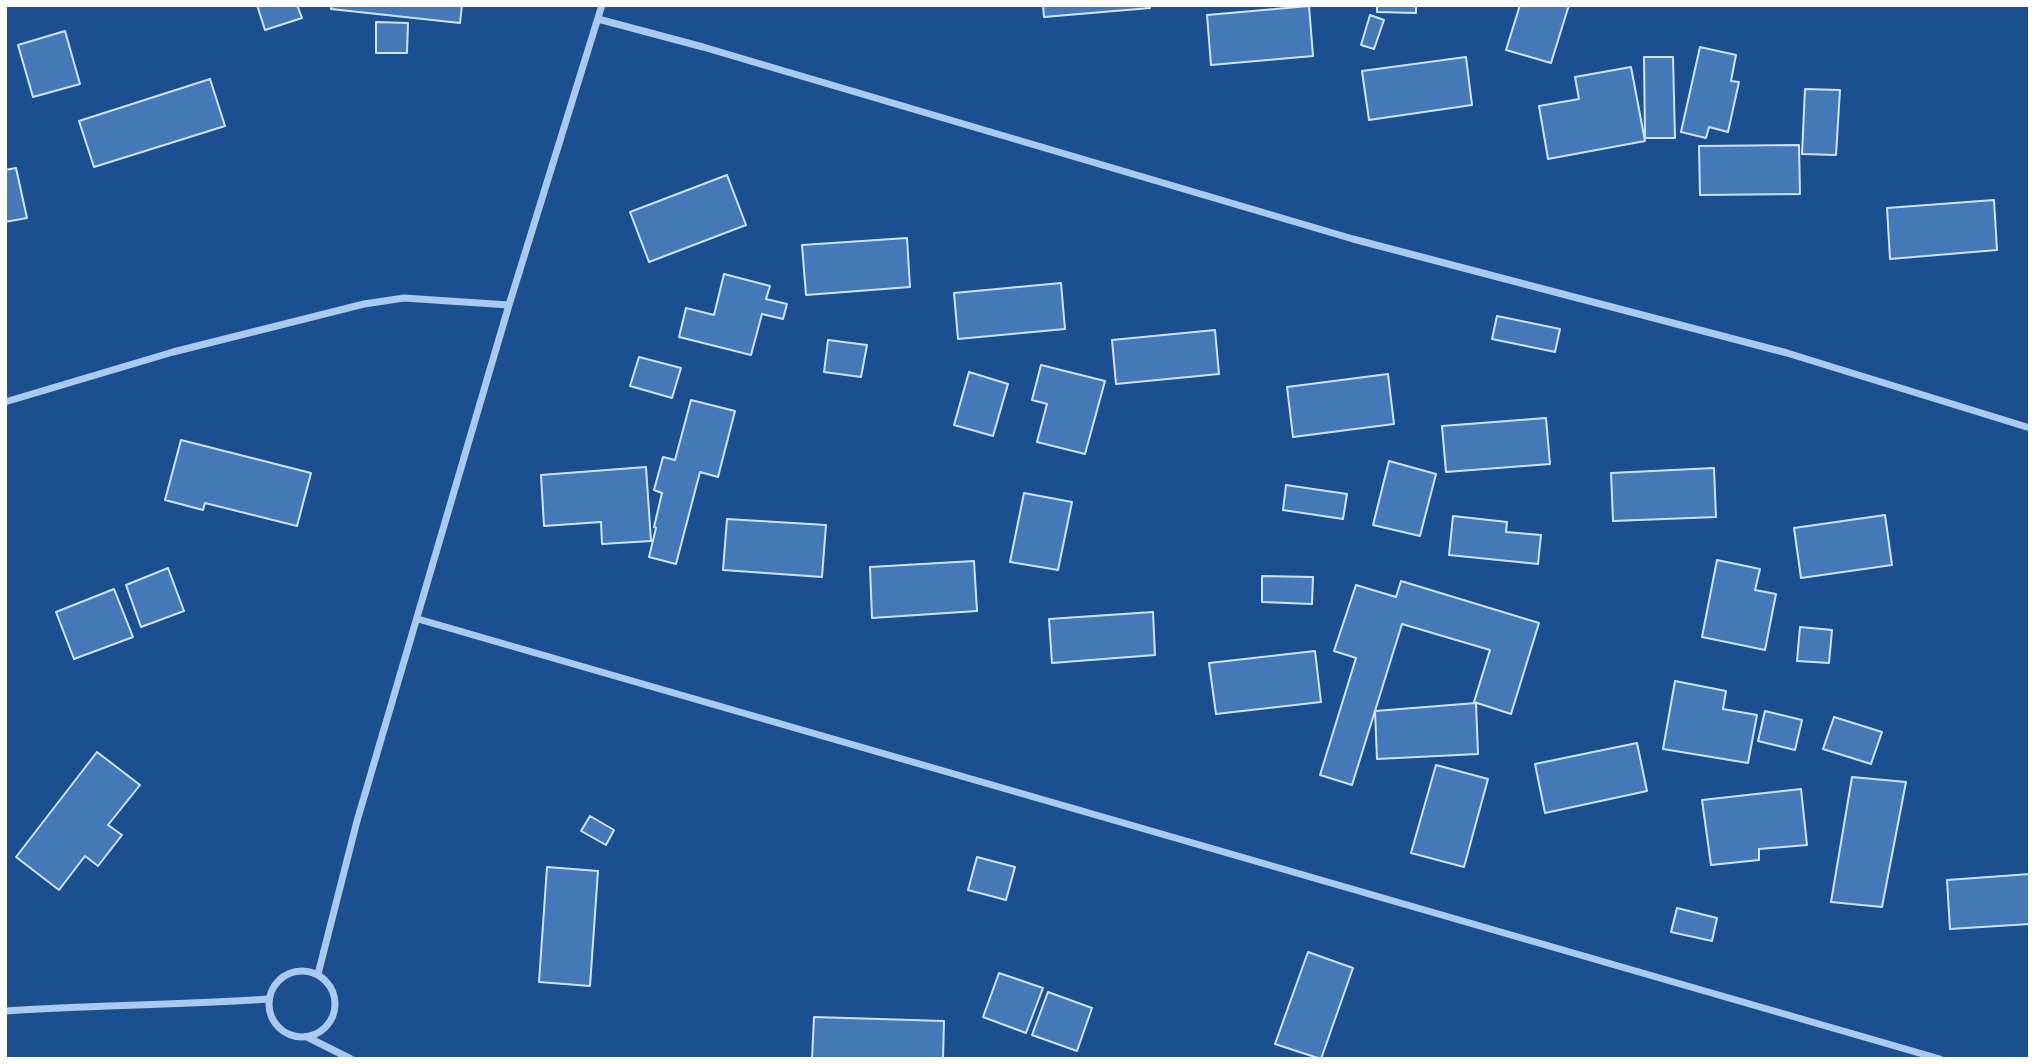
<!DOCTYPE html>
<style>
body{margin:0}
#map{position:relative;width:2035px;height:1064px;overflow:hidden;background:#1b4f8f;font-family:"Golos Text",sans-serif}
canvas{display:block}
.frame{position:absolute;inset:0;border:7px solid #fff;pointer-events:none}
</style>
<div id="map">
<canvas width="2035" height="1064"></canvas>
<div class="frame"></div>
</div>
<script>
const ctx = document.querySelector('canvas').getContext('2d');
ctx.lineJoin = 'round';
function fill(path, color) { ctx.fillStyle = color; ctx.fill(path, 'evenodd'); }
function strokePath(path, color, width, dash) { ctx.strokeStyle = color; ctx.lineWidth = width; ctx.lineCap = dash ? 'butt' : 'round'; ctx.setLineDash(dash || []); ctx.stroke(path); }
const building = new Path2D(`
 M257,5H297L302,18L265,30Z
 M332,5H462L460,23L331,9Z
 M1043,5H1150V8L1044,17Z
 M1377,5H1416V13L1377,12Z
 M1520,5H1569L1551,63L1506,50Z
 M1309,6L1313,56L1211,65L1207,15Z
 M1370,15L1384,20L1374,49L1361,45Z
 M376,22L408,23L407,53H376Z
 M65,31L80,84L33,97L18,45Z
 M1700,47L1736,55L1731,81L1739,82L1728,132L1709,127L1706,138L1681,132Z
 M1466,57L1472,105L1369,120L1362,71Z
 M1644,57H1673L1675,138H1645Z
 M1631,67L1645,141L1548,159L1539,106L1579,99L1575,77Z
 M210,79L225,126L94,167L79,121Z
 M1805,89L1840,90L1836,155L1802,154Z
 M1799,145L1800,194L1700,195L1699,146Z
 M16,168L27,218L5,222V170Z
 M727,175L746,225L649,262L630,212Z
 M1994,200L1997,250L1890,259L1887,208Z
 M907,238L910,287L806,295L802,245Z
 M724,274L770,286L766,299L787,304L783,319L762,314L751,355L679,337L686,308L714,315Z
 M1061,283L1065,329L958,339L954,293Z
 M1497,316L1560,329L1555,352L1492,339Z
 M1215,330L1219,374L1116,384L1112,340Z
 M828,340L867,345L861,377L824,372Z
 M639,357L681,368L672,398L630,386Z
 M1041,365L1105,381L1085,454L1037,442L1047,404L1032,400Z
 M969,372L1008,384L993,436L954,425Z
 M1388,374L1394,424L1293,437L1287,387Z
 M691,400L735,411L718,477L700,472L676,564L649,557L656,528L654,527L662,493L654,490L663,457L675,460Z
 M1546,418L1550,464L1446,472L1442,426Z
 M181,440L311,473L297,526L205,503L203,510L165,500Z
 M1389,461L1436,474L1420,536L1373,525Z
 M646,467L651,541L602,544L601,522L544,526L541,475Z
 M1714,468L1716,517L1613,521L1611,473Z
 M1286,485L1347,494L1343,519L1283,510Z
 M1024,493L1072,502L1058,570L1010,562Z
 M1885,515L1892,565L1801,578L1794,528Z
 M1453,516L1507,522L1506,532L1541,535L1538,564L1449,555Z
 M727,519L826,525L822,577L723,570Z
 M1717,560L1760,569L1755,590L1776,594L1765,650L1702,637Z
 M974,561L977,611L872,618L870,567Z
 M168,568L184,611L141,627L126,585Z
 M1262,576L1313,577L1312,604L1262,602Z
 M1401,581L1539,623L1511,714L1474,702L1490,650L1402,624L1352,785L1320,775L1356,658L1334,651L1356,585L1396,597Z
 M114,589L133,637L74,659L56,612Z
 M1153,612L1155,655L1052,663L1049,619Z
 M1800,627L1832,630L1829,663L1797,661Z
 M1315,651L1321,702L1216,714L1209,663Z
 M1675,681L1726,691L1723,709L1757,715L1748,763L1663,749Z
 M1476,703L1478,754L1377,759L1375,711Z
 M1765,711L1802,720L1795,750L1758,741Z
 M1834,717L1882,732L1871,764L1823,749Z
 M1637,743L1647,791L1545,813L1535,764Z
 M97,752L140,785L108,825L122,835L98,866L85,856L59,890L16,857Z
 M1436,765L1488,779L1464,867L1411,853Z
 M1852,777L1906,782L1882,907L1831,902Z
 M1801,789L1807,845L1759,849V860L1711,865L1702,800Z
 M590,816L614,830L606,845L581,831Z
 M977,857L1015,867L1006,900L968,890Z
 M547,867L598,871L590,986L539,982Z
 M2030,874V924L1950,929L1947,880Z
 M1677,908L1717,918L1712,941L1671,932Z
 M1308,952L1353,968L1321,1059L1275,1044Z
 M999,973L1043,988L1026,1033L983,1017Z
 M1048,992L1092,1008L1077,1051L1032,1035Z
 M814,1017L944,1021L943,1059H812Z`);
fill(building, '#4478b7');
strokePath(building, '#cfe3fa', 2);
strokePath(new Path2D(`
 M598,19L703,47L1353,239L1787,353L2030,428
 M5,402L173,352L364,304L404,298L509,305
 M418,619L1940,1059
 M269 1004a33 33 0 1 1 66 0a33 33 0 1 1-66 0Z
 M318,974L357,821L509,305L602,5
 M5,1011C93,1005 181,1005 269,999
 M307,1037L351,1059`), '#a9c9ee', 7);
</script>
